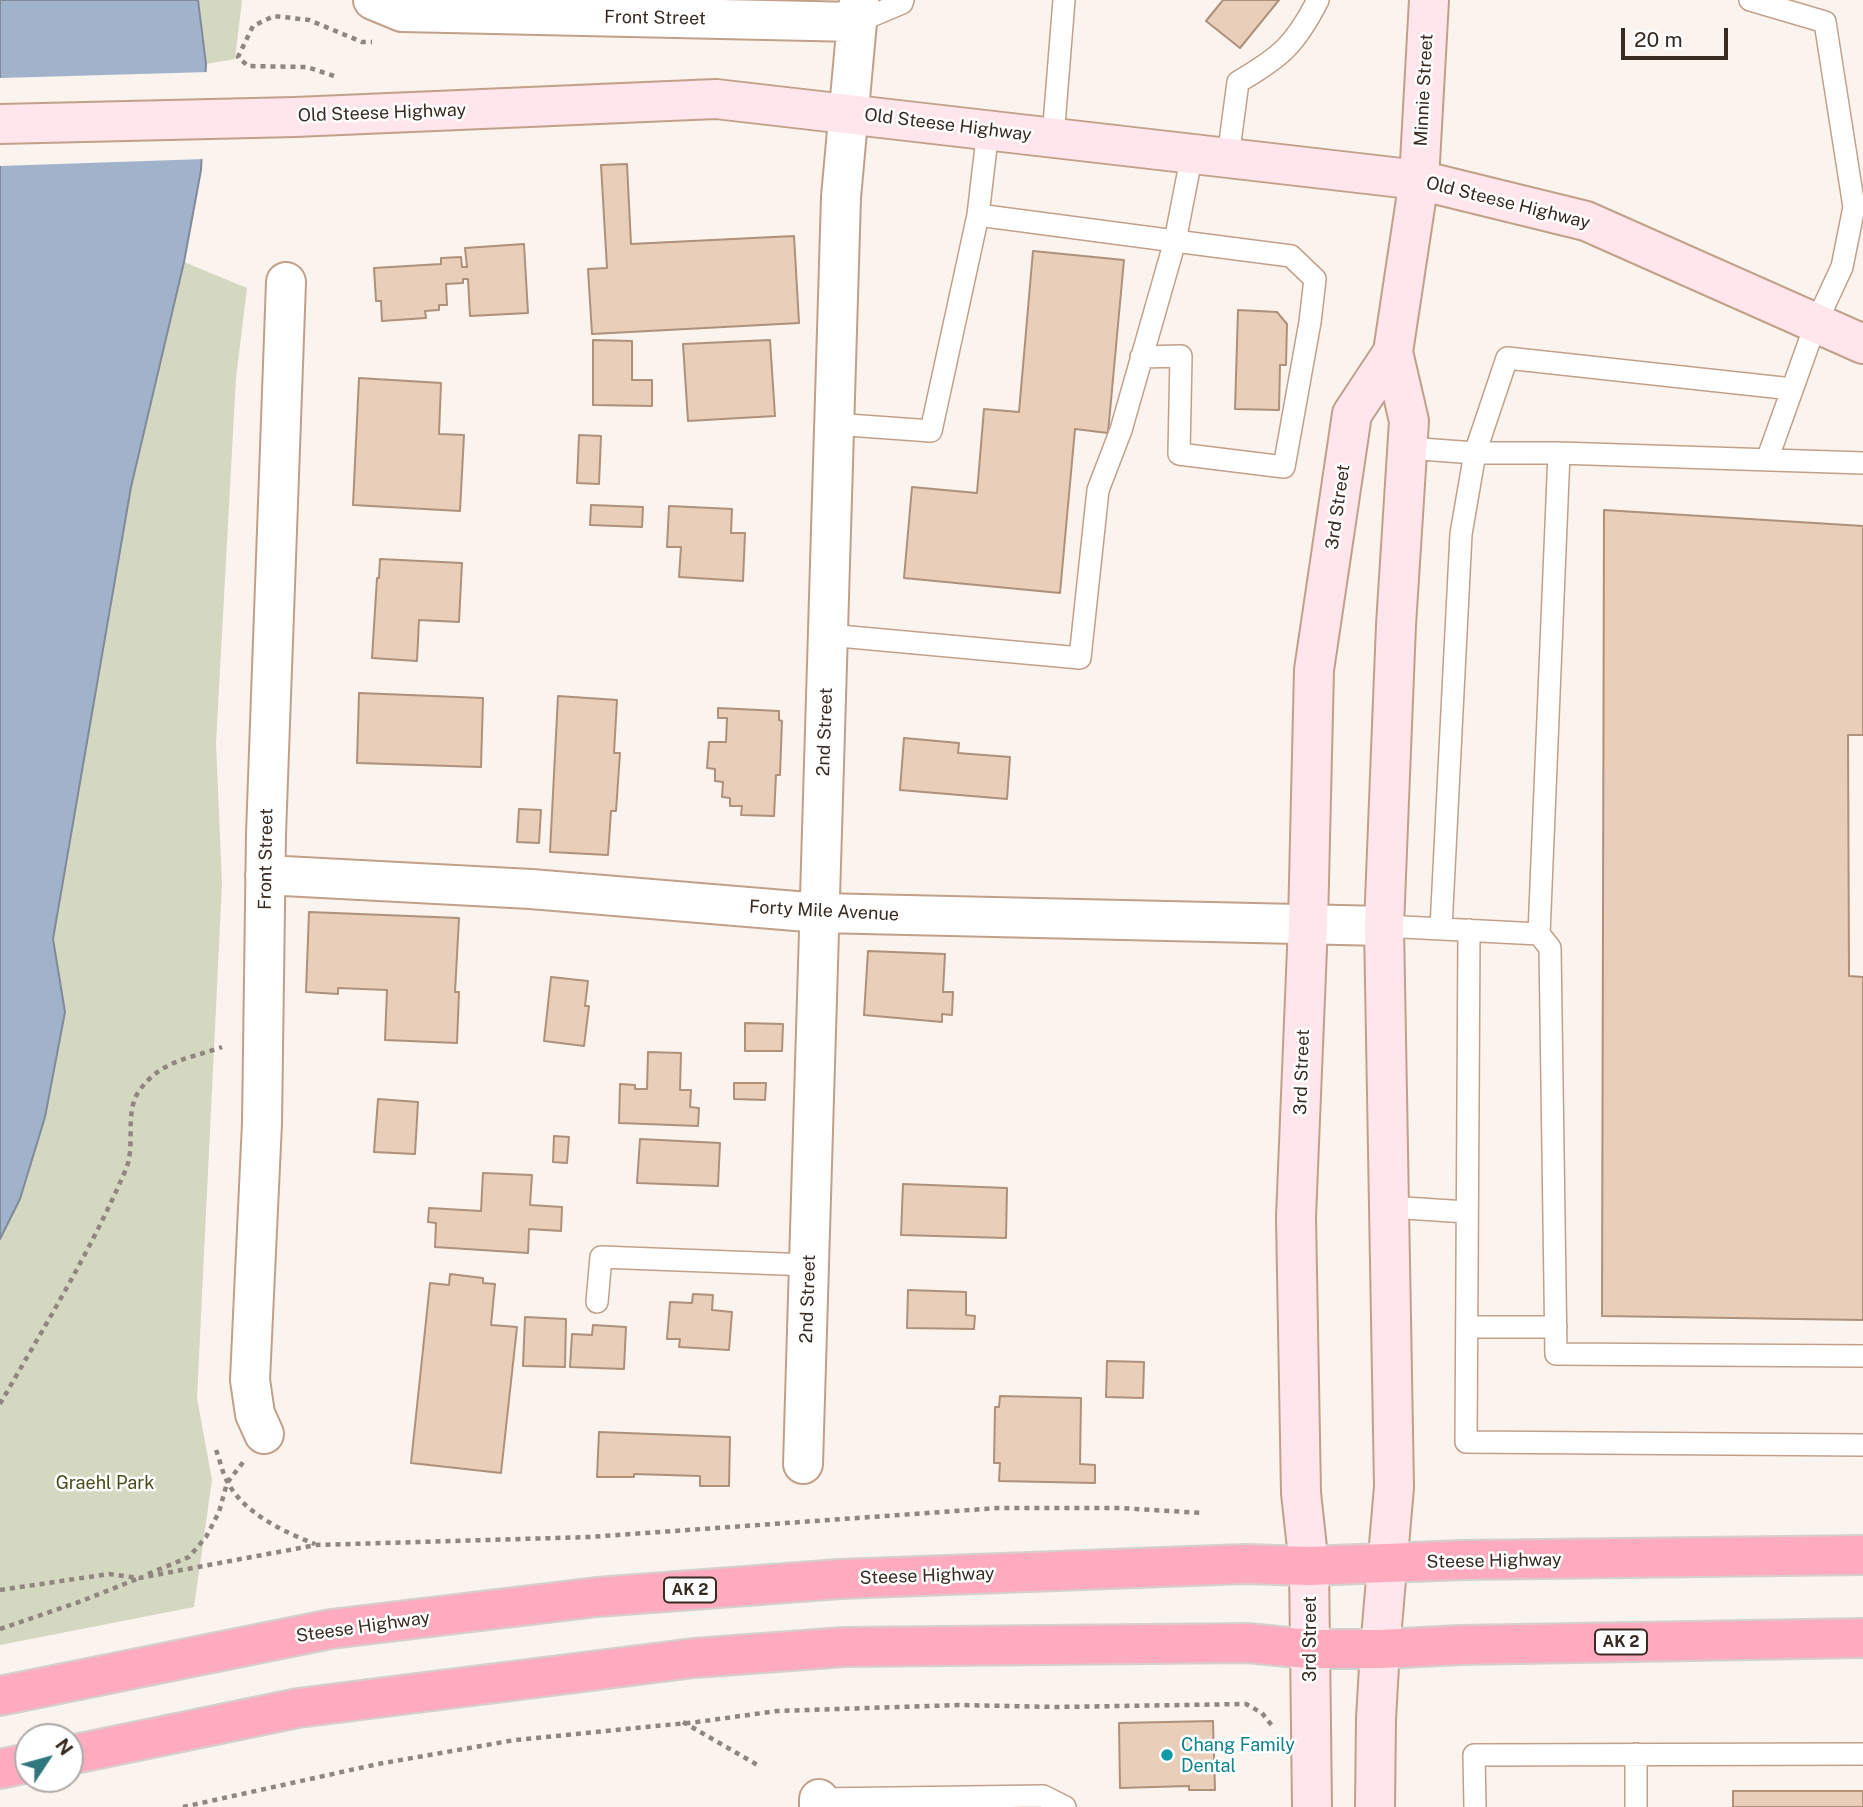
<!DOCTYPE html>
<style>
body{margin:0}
#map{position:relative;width:1863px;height:1807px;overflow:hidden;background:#faf3ee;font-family:"Public Sans",sans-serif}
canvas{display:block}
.north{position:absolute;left:14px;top:1723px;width:70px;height:70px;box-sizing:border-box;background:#fff;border:2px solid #afaaa7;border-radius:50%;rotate:54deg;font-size:19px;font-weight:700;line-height:28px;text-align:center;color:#382b22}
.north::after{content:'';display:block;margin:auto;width:24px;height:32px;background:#2e777d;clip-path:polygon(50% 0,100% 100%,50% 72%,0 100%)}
.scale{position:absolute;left:1621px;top:28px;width:107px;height:32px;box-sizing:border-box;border:4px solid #382b22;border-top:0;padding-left:9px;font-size:21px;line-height:24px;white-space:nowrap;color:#382b22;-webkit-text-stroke:5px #fff;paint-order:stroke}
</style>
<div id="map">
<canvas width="1863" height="1807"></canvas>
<div class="north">N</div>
<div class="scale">20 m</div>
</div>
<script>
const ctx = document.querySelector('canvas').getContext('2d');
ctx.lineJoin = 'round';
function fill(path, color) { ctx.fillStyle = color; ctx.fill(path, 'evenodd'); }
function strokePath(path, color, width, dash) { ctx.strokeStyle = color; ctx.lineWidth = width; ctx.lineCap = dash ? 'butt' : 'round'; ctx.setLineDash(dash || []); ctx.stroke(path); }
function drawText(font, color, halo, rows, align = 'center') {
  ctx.font = font + ' "Public Sans",sans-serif'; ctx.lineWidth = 5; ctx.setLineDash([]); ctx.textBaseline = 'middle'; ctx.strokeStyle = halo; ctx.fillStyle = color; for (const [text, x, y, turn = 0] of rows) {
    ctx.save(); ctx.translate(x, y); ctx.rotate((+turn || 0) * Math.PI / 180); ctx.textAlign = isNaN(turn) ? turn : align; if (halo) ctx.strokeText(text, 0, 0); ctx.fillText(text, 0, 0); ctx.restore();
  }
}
fill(new Path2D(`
 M198,0H242L235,59L206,64Z
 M184,262L247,288L236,378L216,743L222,884L197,1398L212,1480L194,1607L0,1645V1239L20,1199L65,1013L53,939L131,487Z`), '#d5d8c0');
const water = new Path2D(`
 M0,0H198L206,64L201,170L184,262L131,487L53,939L65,1012L45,1117L20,1199L0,1239Z`);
fill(water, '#a0b3cb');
strokePath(water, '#818a98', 2);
fill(new Path2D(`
 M209,72L205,159L0,166V78Z`), '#faf3ee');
const building = new Path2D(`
 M1223,0H1279L1240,48L1206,21Z
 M627,164L631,244L794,236L799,323L592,334L588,269L607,268L601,165Z
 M524,244L528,313L470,316L468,279H463V283L446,284L447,305H439V310L425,311L426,318L382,321L381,301H376L374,268L441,264V258L461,257L462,267H467L465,248Z
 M1033,251L1124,260L1108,433L1075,429L1060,593L904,578L912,487L977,493L984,409L1019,412Z
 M1238,310L1277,312L1287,324L1286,365H1280L1279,410L1235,409Z
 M593,340L632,341V380H652V406L593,405Z
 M770,340L775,416L688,421L683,344Z
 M359,378L441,383L439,434L464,435L460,511L353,505Z
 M579,435L601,436L599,484L577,483Z
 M591,505L643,507L642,527L590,525Z
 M669,506L732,509L731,533H745L743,581L679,577L681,547H667Z
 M1604,510L1863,526V735H1848L1849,976L1863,977V1320L1602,1316Z
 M380,559L462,563L459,622L419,620L417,661L372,658L377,578H379Z
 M359,693L483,698L481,767L357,763Z
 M558,696L617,700L614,753H620L616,811H611L608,855L550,852Z
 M718,708L779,711V720L782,721L780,775H776L774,816L741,815L742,806H730V798L722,797L723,782L715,781V769L707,768L709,742H726L727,718H718Z
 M904,738L959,743L958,753L1010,757L1007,799L900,790Z
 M519,809L541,810L539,843L517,842Z
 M309,912L459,918L455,992H459L457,1043L385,1040L387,990L338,988V994L306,992Z
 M868,951L945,954L943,992H953L952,1015L942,1014V1022L864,1015Z
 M551,977L588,981L585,1006H589L584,1046L544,1041Z
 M745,1023L783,1024L782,1051H745Z
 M648,1052L681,1053L680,1090H691L690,1107L699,1108L698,1126L619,1123L620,1084L635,1085V1089H647Z
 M734,1083H766L765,1100L734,1099Z
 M378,1099L418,1102L415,1154L374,1152Z
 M554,1136L569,1137L567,1163L553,1162Z
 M640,1139L720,1143L718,1186L637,1183Z
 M483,1173L532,1175L530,1205L562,1207L561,1231L529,1229L528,1253L435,1247L436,1223L428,1222L429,1208L481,1211Z
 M903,1184L1007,1188L1006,1238L901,1235Z
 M450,1274L483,1278V1283L495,1284L491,1325L517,1327L501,1473L411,1463L430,1283L449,1285Z
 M908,1290L966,1292V1315L975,1316L974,1329L907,1328Z
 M693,1294L713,1295L712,1310L732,1312L729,1350L679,1347L680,1339H667L670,1302L692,1303Z
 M525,1317L566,1319L565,1367L523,1366Z
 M593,1325L626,1327L624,1369L570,1367L572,1334L592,1335Z
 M1107,1361L1144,1362L1143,1398L1106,1397Z
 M1000,1396L1081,1398L1080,1464L1095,1465V1483L999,1481L1000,1463H994L995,1407H999Z
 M599,1432L730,1437L729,1486H700V1476L634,1474V1477H597Z
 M1213,1721L1215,1790H1189V1786L1120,1788L1119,1723Z
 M1733,1791H1863V1807H1733Z`);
fill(building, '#e9ceba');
strokePath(building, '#af9079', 2);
const lane = new Path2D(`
 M1750,0L1825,22L1854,207L1842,267L1816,323L1767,460
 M857,22L902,3L903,0
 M1053,137L1064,0
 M1228,157L1238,82C1281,57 1295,45 1318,0
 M978,215L1175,241L1192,154
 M834,424L931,431L978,215L988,130
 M1407,448L1475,453H1559L1863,463
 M1559,453L1539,934L1550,948L1556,1354L1863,1356
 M828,635L1080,658L1098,490L1121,430L1175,241L1291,256L1315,279L1310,322L1284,467L1179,454L1181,356L1141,357
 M1384,926L1539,934
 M1441,928L1461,534L1475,453L1507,358L1792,389
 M1469,930L1466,1442L1863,1445
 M1389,1207L1467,1212
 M597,1302L601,1257L809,1265
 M1467,1327H1556
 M819,1799L1043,1796L1065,1807
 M1475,1807L1474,1755L1863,1754
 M1636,1807V1754`);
const street = new Path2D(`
 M373,0L402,12L857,22
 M265,875L531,889L820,913L1384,926
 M264,1434L255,1414L250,1380L262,1123L266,834L286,282
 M803,1464L841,197L859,0
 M819,1799V1807`);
const secondary = new Path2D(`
 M0,124L295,117L716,99L1419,180L1586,221L1863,344
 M1312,1807L1309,1566L1301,1493L1296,1217L1308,924L1314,670L1352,414L1393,352
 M1375,1807L1376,1719L1380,1649L1394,1487L1384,926L1396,625L1409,421L1393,352L1419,180L1429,0`);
const highway = new Path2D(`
 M0,1696L331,1629L597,1597L840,1579L1245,1564L1309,1566L1463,1560L1863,1555
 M70,1755L298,1708L694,1658L845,1647L1247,1643L1309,1649H1380L1461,1645L1863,1638
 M0,1769L28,1763`);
strokePath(lane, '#c1a08a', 24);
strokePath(street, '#c1a08a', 42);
strokePath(secondary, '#c1a08a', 42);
strokePath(highway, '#d3d0ce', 42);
strokePath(new Path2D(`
 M334,76L307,67L248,66L238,57L253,26L274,16L309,20L362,42H372
 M0,1404C44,1327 91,1251 126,1169C136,1145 124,1113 139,1091C161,1060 189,1059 222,1047
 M216,1450C220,1460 222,1472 227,1481C243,1513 284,1532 315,1544
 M148,1574L189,1557L206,1537L219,1512L227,1483L244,1461
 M0,1590L109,1574L139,1578L316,1545L589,1537L998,1508H1120L1202,1513
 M0,1629L79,1602L137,1579
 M683,1722L761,1767
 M183,1807L378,1764L515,1740L697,1722L777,1711L959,1705L1056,1707L1246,1704L1262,1713L1273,1727`), '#90867f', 4.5, [5, 5]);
strokePath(lane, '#fff', 21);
strokePath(street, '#fff', 38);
strokePath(secondary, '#ffe6ec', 38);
strokePath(highway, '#feabbf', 38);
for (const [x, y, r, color] of [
 [1167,1755,7,"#0f9aa8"]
]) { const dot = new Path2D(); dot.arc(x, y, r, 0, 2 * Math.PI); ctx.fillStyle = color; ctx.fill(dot); strokePath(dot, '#fff', 2.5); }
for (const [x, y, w] of [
 [690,1590,52],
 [1621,1642,52]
]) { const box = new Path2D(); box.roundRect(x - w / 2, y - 12.5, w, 25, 5); ctx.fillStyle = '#fff'; ctx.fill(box); strokePath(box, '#382b22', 2); }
drawText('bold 16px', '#382b22', null, [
 ["AK 2",690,1590],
 ["AK 2",1621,1642]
]);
drawText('18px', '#382b22', '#fff', [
 ["Front Street",655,18,1],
 ["Minnie Street",1424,90,-87],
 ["Old Steese Highway",382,113,-2],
 ["Old Steese Highway",948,125,7],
 ["Old Steese Highway",1508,203,14],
 ["3rd Street",1338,507,-82],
 ["2nd Street",825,732,-88],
 ["Front Street",266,859,-89],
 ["Forty Mile Avenue",824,911,3],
 ["3rd Street",1302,1072,-88],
 ["2nd Street",808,1299,-88],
 ["Steese Highway",1494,1561,-1],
 ["Steese Highway",927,1576,-2],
 ["Steese Highway",363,1627,-8],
 ["3rd Street",1310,1639,-90]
]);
drawText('18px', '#484c1a', '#fff', [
 ["Graehl Park",105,1483]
]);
drawText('18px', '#0d838f', '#fff', [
 ["Chang Family",1181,1745],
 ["Dental",1181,1766]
], 'left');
</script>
